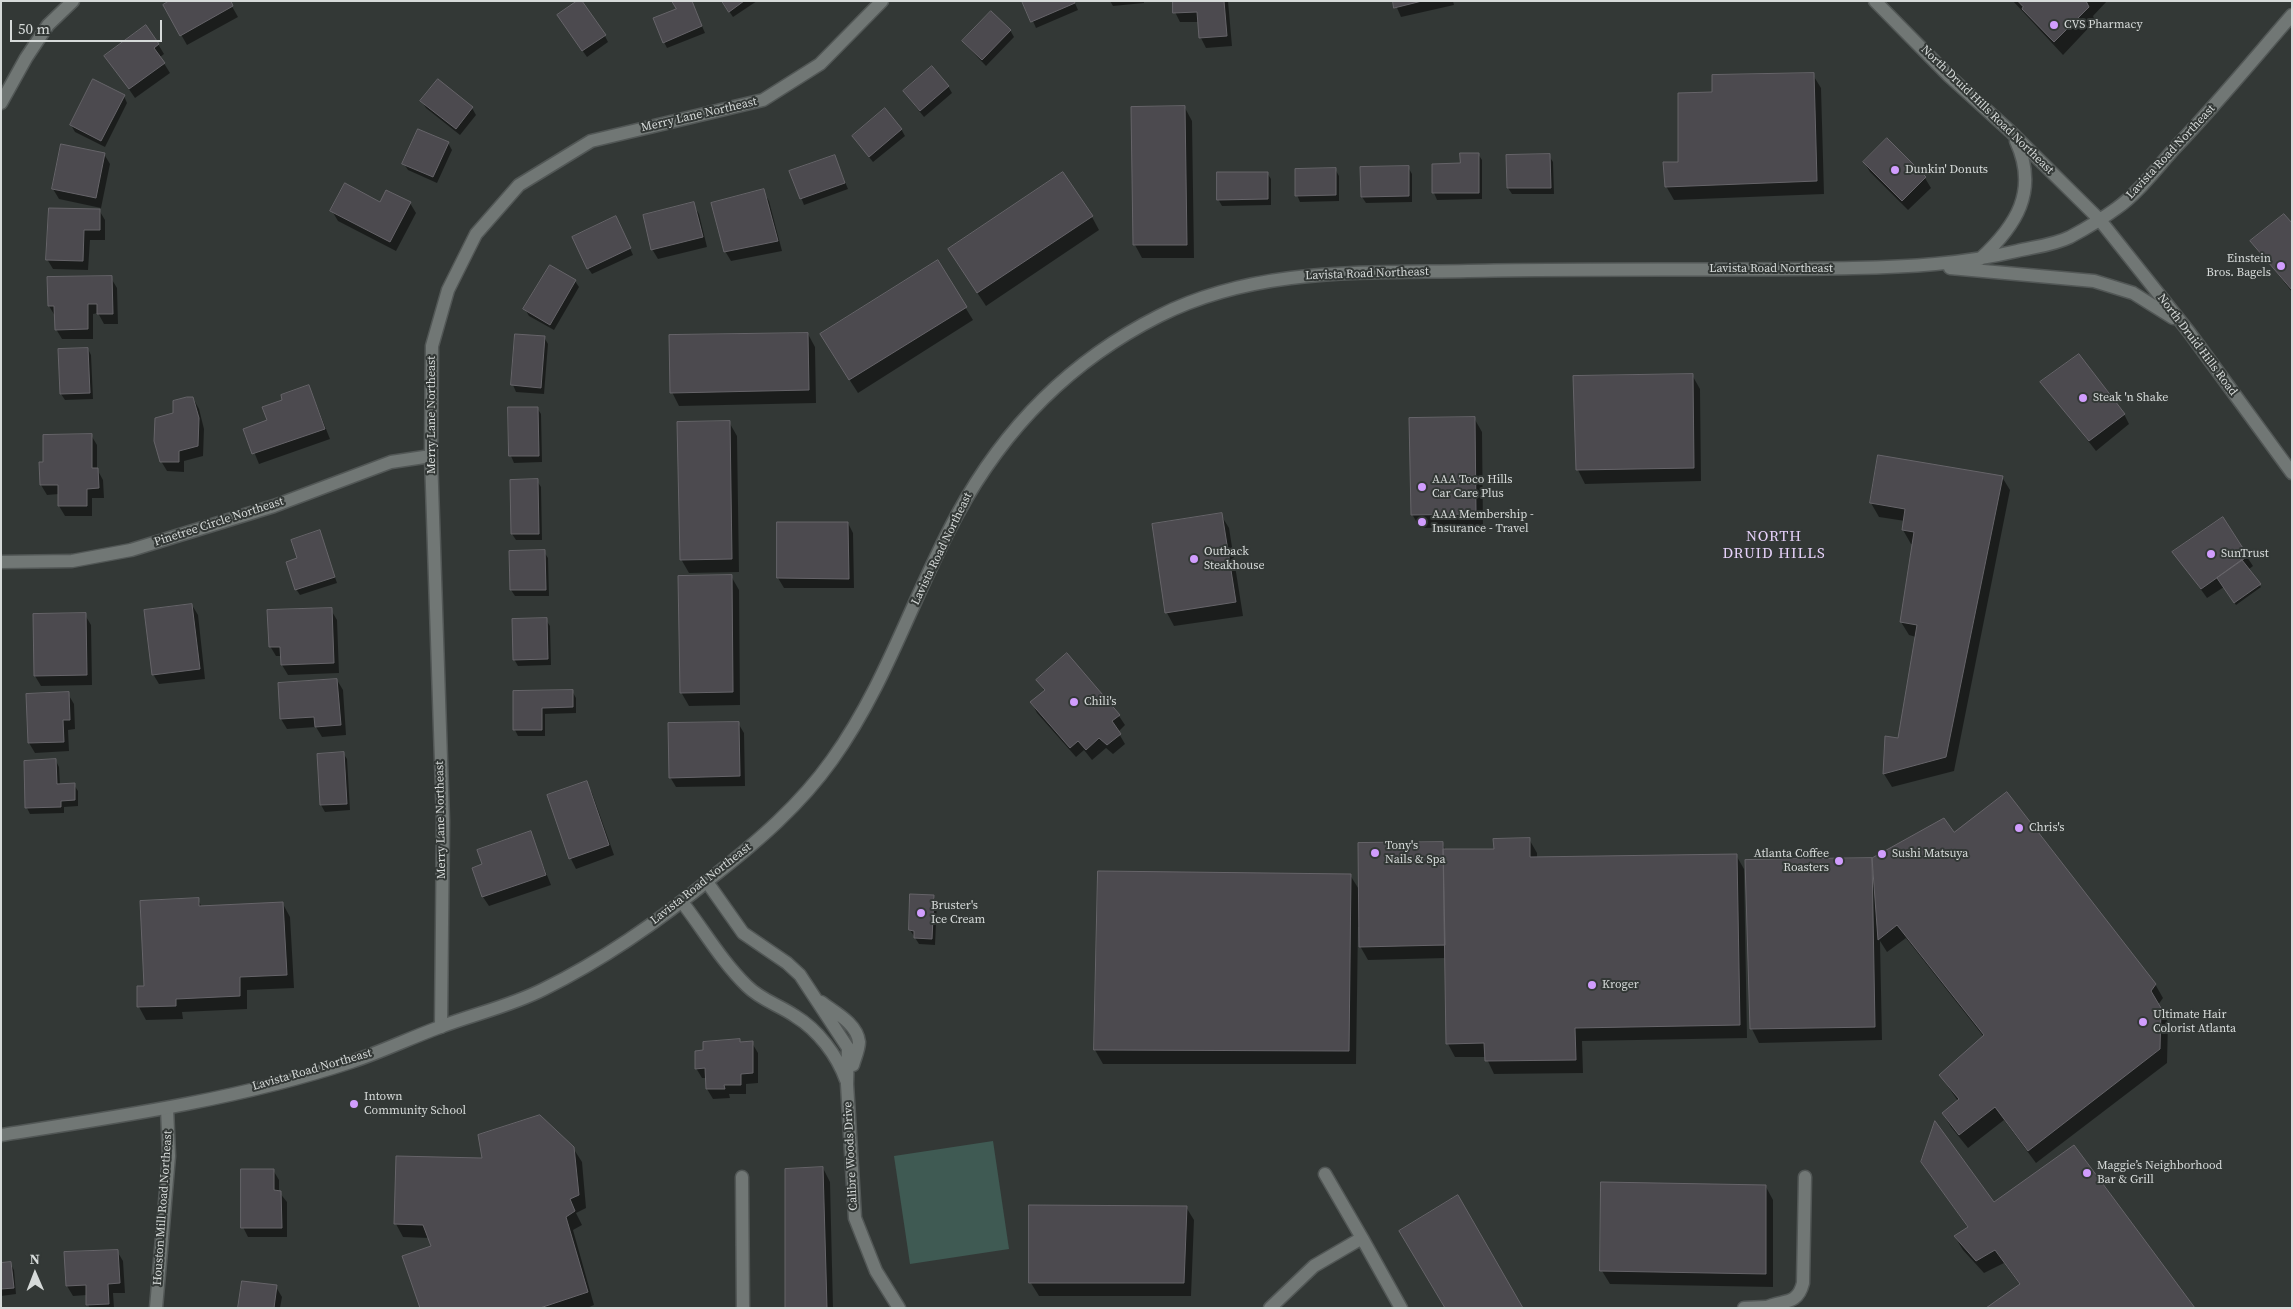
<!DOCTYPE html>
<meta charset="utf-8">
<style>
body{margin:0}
#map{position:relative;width:2293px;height:1309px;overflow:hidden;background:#333836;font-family:"Source Serif 4",serif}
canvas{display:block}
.frame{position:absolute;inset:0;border:2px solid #d6dad9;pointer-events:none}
.north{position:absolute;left:10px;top:1249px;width:50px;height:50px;-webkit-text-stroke:4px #333836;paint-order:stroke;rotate:359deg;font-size:14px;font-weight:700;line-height:20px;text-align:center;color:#d6dad9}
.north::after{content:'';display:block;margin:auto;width:18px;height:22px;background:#d6dad9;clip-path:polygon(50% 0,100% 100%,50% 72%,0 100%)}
.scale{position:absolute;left:10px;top:20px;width:152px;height:22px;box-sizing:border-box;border:2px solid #d6dad9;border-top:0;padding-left:6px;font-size:15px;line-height:18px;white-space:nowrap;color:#d6dad9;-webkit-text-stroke:4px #333836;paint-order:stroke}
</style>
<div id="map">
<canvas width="2293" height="1309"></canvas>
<div class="frame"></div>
<div class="north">N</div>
<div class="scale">50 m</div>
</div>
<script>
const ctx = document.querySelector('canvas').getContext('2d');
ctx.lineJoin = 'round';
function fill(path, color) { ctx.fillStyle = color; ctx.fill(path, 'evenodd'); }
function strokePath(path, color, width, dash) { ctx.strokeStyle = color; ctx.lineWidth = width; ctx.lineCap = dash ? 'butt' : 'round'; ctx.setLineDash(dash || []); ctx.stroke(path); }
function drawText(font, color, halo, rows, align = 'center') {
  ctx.font = font + ' "Source Serif 4",serif'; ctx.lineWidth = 4; ctx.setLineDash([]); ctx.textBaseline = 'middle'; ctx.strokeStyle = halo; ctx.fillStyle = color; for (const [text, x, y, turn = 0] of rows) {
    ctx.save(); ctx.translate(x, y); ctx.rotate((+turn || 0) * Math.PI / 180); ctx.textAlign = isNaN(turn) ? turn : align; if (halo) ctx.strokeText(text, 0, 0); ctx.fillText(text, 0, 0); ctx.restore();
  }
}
fill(new Path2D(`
 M993,1141L1009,1249L910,1264L894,1156Z`), '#3f5a53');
fill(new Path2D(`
 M229,1L238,17L187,45L164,5Z
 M691,1L705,33L667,48L664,42Z
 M722,1H757L733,17Z
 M1024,1H1074L1078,10L1036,28Z
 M1110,1H1144V3L1113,6Z
 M1174,1H1228L1232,46L1206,48L1201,38L1199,22H1180L1175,12Z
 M1394,1H1453L1454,5L1401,17Z
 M2013,1H2107L2093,16L2095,21L2063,55Z
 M562,22L605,36L608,42L587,57Z
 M1010,30L1014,37L986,66L963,42Z
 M158,44L164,54L160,57L170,73L135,98L106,56Z
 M1813,75L1821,88L1824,194L1674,200L1666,186L1713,93Z
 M438,81L472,108L476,115L460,135L426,108L422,101Z
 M948,86L952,93L924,117L904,92Z
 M124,96L127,103L105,147L75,132L71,125Z
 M1185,108L1192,121L1194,258H1142L1135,245Z
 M901,129L905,136L873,162L853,137Z
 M1887,140L1925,178L1931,188L1908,210L1870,172L1864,162Z
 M448,143L452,150L437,183L408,170L404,164Z
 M104,154L110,164L101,208L59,199L53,189Z
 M1478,154L1482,160V199L1437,200L1434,193L1433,165H1461Z
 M834,156L848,189L804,205L791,172Z
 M1507,156H1549L1553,162L1554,194H1512L1508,188Z
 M1408,167L1412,174V202L1366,203L1362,197Z
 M1335,169L1339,176V201L1300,202L1297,195Z
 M1267,173L1271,179V205L1222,206L1218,199Z
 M763,191L769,201L782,251L731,261L725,251Z
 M381,203H410L416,213L396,251L338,221L332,211Z
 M693,204L699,214L707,247L658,259L652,249Z
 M99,210L105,220V240H90L88,270L53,269L47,259Z
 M1092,217L1099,230L986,306L949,250Z
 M619,224L633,255L592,274L588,268Z
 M2292,224V292L2252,241Z
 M111,278L117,288L118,324H104L98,313L93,314V339H62L56,329L55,316L49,306Z
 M575,281L579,287L554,330L529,316L525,309Z
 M965,307L973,320L858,393L829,348Z
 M808,334L815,347L816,403L679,406L672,392Z
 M544,337L548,344L544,394L516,392L513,385Z
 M88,349L91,355L93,399L65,400L61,394Z
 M1692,375L1700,389L1701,481L1585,484L1578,470L1574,378Z
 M2042,382L2124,414L2129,424L2096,451Z
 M309,386L330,439L259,464L245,430L268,421Z
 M193,398L199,409L204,429L203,456L184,461V472L167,471L161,461L174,414Z
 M510,408H537L541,414L542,462L514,463L511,456Z
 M1474,418L1482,432L1483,527L1420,528L1412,514Z
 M729,422L737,436L739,572L689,573L681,559Z
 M91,435L97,445V469L103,480L104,498H92V516H65L59,506V494L47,495L41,485L45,463Z
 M2002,477L2010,490L1954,771L1892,787L1884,774L1886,737L1899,739L1916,637L1909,635L1901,622L1914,544H1911L1903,530L1905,521L1879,517L1871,503Z
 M537,481L541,487L542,540H516L512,534Z
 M1221,515L1229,528L1243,616L1174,626L1167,613L1153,525Z
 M2222,519L2253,566L2248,570L2261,587L2236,605L2224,587L2207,598L2174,552Z
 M778,523H848L853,533L854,588H784L778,578Z
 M319,532L337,583L300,595L296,589L299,559Z
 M544,552L548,558L549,596H515L511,590Z
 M731,576L739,590L740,705L689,706L681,692Z
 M192,605L198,615L205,679L159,684L153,674Z
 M331,610L337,620L339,673L288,675L282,665V656H276L270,646Z
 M85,615L91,625L92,685L41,686L35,676Z
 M546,620L550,626L551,665L518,666L514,659Z
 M337,680L343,690L346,735L322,737L316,727L287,729L281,719Z
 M1038,680L1119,716L1125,725L1118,732L1125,744L1113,754L1106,748L1092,760L1084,750L1076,757L1037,713L1032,703L1045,692Z
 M572,691L576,698V713L545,714V736H518L515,730L514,692Z
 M68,694L74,704L75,729L68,730L69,751L35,753L29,743L27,695Z
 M738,723L744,733L745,786L676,787L670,777Z
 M343,753L347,759L350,810L325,812L321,805L318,755Z
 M56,761L59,767L60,785H74L78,791V806L64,807V813L30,814L27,808Z
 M586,783L592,793L614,855L576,869L571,859L548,796Z
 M1944,820L1954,834L2155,984L2163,998L2158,1005L2168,1022L2167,1063L2036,1163L2004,1120L1968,1148L1951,1127L1943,1114L1958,1101L1940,1075L1984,1037L1906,938L1887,952L1880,941L1882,1040L1759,1043L1752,1029L1747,861L1872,859Z
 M530,833L551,885L489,906L483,897L484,865Z
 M1529,839L1537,853V859L1736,855L1744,869L1747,1038L1582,1041L1583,1073L1494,1074L1486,1057H1455L1448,1044L1446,958L1368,960L1360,946V927H1358L1356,1064H1103L1095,1050L1099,873L1350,875L1360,891L1442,843L1446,851L1495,850Z
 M933,896L937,902L935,945L919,944L910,930Z
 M198,900L202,907L283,904L290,917L294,988L247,990V1009L182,1012L183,1019L146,1020L139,1007L138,987H145Z
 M739,1041L741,1043H752L758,1053V1083L746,1084V1094H729L730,1098L713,1099L707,1089V1078H702L696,1068Z
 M573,1148L582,1162L586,1208L576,1213L582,1225L573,1230L594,1305L587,1308H421L432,1247L429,1238L403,1237L396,1224L484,1160Z
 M1922,1162L1994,1204L2020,1285L2004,1263L1984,1273L1963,1250L1955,1237L1968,1228Z
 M823,1168L830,1182L833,1308H787Z
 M273,1170L279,1180V1192L287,1202V1237H248L243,1227Z
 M1766,1187L1773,1200V1287L1610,1284L1602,1271Z
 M1186,1207L1194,1220L1191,1296H1039L1031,1283Z
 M117,1251L123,1261L125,1293H113L114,1308H89L87,1295L73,1296L67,1286L66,1254Z
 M10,1263L14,1270L16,1294L1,1296V1264Z
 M276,1287L282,1297L280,1308H239Z`), '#0007');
const building = new Path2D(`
 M169,1H231L233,6L180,36L163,5Z
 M577,1H582L606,35L582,51L557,15Z
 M672,1H692L702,26L663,43L653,18L676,9Z
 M722,1H744L729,12Z
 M1022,1H1074L1075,3L1031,22Z
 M1173,1H1224L1227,36L1199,38L1197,12L1173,13Z
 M1393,1H1422L1394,8Z
 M2018,1H2086L2089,7L2054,42L2022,9L2023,7Z
 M991,11L1011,30L982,60L962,41Z
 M146,25L159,44L154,48L165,63L129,89L104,56Z
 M932,66L949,86L920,111L903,91Z
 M1814,73L1817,181L1665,187L1663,162H1678V93L1712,92V75Z
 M93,79L125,95L101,141L70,125Z
 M438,79L473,107L456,129L420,101Z
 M1185,106L1187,245H1133L1131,107Z
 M885,108L902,129L869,157L852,136Z
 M418,129L449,142L433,177L402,164Z
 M1887,138L1926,177L1902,201L1863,162Z
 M61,144L105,153L96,198L52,189Z
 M1460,153H1479V193H1432V164L1460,163Z
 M1550,154L1551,188H1507L1506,155Z
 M835,155L845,183L800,199L789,171Z
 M1409,166V196L1361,197L1360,167Z
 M1336,168V195L1295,196V169Z
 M1063,172L1093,216L977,293L948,249Z
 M1217,172H1268V199L1217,200Z
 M345,183L380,202L386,190L411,202L390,242L330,211Z
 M764,189L778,241L724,252L711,203Z
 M694,202L703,237L651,250L643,215Z
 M49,208L100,209V230H84L83,261L46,260Z
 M2284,214L2292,223V290L2250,241Z
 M616,216L631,248L587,269L572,237Z
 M938,260L967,307L849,380L820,334Z
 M550,265L576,280L550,325L523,309Z
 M112,276L113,314H97V304H88V329L55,330L54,306H48L47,277Z
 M808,333L809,390L670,393L669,335Z
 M515,334L545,336L541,388L511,385Z
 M88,348L90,393L60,394L58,349Z
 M2079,354L2125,414L2089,441L2040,382Z
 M1693,374L1694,468L1576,470L1573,376Z
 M309,385L325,429L252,454L243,429L267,420L262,407L282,400L281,395Z
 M187,397H193L199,418L198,446L179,451V462H160L154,441L155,418L173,413V401Z
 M508,407H538L539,456H509Z
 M1475,417L1476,514L1411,515L1409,418Z
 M730,421L732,559L680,560L677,422Z
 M92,434V468H98L99,488L87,489V506H58V485H40L39,462H43V435Z
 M1878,455L2003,476L1946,757L1883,774L1885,736L1898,738L1917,625L1900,622L1914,532L1902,530L1905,509L1870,503Z
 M538,479L539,534H511L510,480Z
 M1222,513L1236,602L1165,613L1152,524Z
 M2223,517L2248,556L2201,589L2172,552Z
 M777,522H848L849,579L777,578Z
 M320,530L335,577L295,590L286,562L297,558L291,540Z
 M545,550L546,590H510L509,551Z
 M2242,560L2261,584L2234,603L2217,578Z
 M732,575L733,692L680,693L678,576Z
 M192,604L200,669L152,675L144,610Z
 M332,608L334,663L281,665L280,647H269L267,610Z
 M86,613L87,675L34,676L33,614Z
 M547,618L548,659L513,660L512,619Z
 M1067,653L1120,715L1112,721L1121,734L1107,745L1099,738L1086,750L1078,741L1070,748L1030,702L1045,690L1036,680Z
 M337,679L341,725L315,727L314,717L280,719L278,683Z
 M573,690V707L542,708V730H513V691Z
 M69,692L70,720H63L64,742L28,743L26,694Z
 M739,722L740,776L669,778L668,723Z
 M344,752L347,804L320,805L317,754Z
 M56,759L57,784L75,783V800L61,801V807L25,808L24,761Z
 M587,781L609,845L569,859L547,795Z
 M2007,792L2156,984L2151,991L2161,1008L2160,1049L2028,1151L1995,1107L1959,1135L1942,1113L1959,1099L1939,1075L1984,1035L1897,925L1878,940L1872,858L1944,818L1954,832Z
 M531,831L546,875L482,897L472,868L482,864L477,850Z
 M1530,838V857L1737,854L1740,1025L1575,1028L1576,1060L1485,1061L1484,1043L1446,1044L1443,849H1494L1493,839Z
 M1443,842L1445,945L1359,947L1358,843Z
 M1872,858L1875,1027L1750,1029L1745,860Z
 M1098,871L1351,874L1349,1051L1094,1050Z
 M910,894L934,895L932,939L914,938V931L909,930Z
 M199,898V906L283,902L287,975L240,977V996L176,999V1006L137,1007V986H144L140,901Z
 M740,1039V1042L753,1041V1073L741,1074V1085H724L725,1089H706L705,1068L695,1069V1051L703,1050V1042Z
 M540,1115L574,1147L579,1195L570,1199L575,1211L566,1217L588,1292L540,1308H420L402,1256L431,1246L423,1225L394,1224L396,1156L482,1158L478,1135Z
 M1935,1121L1994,1202L2074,1145L2195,1308H1986L2020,1284L1995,1250L1976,1261L1954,1236L1968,1227L1921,1162Z
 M823,1167L827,1308H785V1169Z
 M241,1169H274V1190L281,1191L282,1228H241Z
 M1601,1182L1766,1185V1274L1600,1271Z
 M1458,1195L1523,1308H1445L1399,1231Z
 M1029,1205L1187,1206L1184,1283H1029Z
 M118,1250L120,1283L108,1284L109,1304L86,1305V1285L66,1286L64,1252Z
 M11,1262L14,1288L1,1289V1263Z
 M242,1281L277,1285L274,1308H238Z`);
fill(building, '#4c4a4f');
strokePath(building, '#666469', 1);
const street = new Path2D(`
 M1,103L26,58L48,25L73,1
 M1,562L72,561L131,550L274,506L391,462L431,456
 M707,882L743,933L787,963L800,975L848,1048L847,1084L855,1218L876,1271L899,1308
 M682,902C703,929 722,962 747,986C761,1000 779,1005 795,1016C818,1030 837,1055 846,1080
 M821,1002C834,1012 857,1023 859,1042C859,1049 855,1058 853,1065
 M441,1027L443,821L431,456L432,346L448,290L476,234L519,185L591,141L763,100L820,64L882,1
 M1325,1174L1362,1238
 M742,1177L743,1308
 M156,1308L169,1156L167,1108
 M1270,1308L1314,1266L1362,1238L1401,1308
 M1744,1308L1765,1307
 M1765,1308C1782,1299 1797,1307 1803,1283L1805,1177`);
const secondary = new Path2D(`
 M1875,1L1949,76L2011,132L2099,219L2189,332L2292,473
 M1980,259C2016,226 2039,191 2016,141
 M1950,268L2094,281L2133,293L2173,318
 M1,1135C117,1117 240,1099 351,1062C381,1052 410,1038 440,1027C474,1014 511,1006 544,989C605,959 663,918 715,875C758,841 800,805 832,760C886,685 913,596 957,515C1004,428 1070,361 1159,316C1256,267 1363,273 1468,271C1597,268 1725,271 1853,268C1909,267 1962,264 2017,251C2034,247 2054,245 2070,237C2085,229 2102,219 2117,208C2138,193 2156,169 2174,149C2215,106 2253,60 2292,15`);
strokePath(street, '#525756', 15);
strokePath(secondary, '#525756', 15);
strokePath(street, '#717775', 12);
strokePath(secondary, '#717775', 12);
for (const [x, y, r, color] of [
 [2054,25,5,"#d19dfe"],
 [1895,170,5,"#d19dfe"],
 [2281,266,5,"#d19dfe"],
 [2083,398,5,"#d19dfe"],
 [1422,487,5,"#d19dfe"],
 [1422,522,5,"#d19dfe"],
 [2211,554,5,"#d19dfe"],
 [1194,559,5,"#d19dfe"],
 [1074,702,5,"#d19dfe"],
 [2019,828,5,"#d19dfe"],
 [1375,853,5,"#d19dfe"],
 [1882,854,5,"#d19dfe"],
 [1839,861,5,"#d19dfe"],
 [921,913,5,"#d19dfe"],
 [1592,985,5,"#d19dfe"],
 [2143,1022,5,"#d19dfe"],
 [354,1104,5,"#d19dfe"],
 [2087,1173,5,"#d19dfe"]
]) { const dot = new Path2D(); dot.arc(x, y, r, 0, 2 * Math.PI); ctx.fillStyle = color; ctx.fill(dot); strokePath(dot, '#333836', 2); }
drawText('12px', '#d6dad9', '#333836', [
 ["CVS Pharmacy",2064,25],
 ["Dunkin' Donuts",1905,170],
 ["Einstein",2271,259,"right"],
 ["Bros. Bagels",2271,273,"right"],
 ["Steak 'n Shake",2093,398],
 ["AAA Toco Hills",1432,480],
 ["Car Care Plus",1432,494],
 ["AAA Membership -",1432,515],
 ["Insurance - Travel",1432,529],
 ["Outback",1204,552],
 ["Steakhouse",1204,566],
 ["SunTrust",2221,554],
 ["Chili's",1084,702],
 ["Chris's",2029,828],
 ["Tony's",1385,846],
 ["Nails & Spa",1385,860],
 ["Atlanta Coffee",1829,854,"right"],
 ["Roasters",1829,868,"right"],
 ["Sushi Matsuya",1892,854],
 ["Bruster's",931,906],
 ["Ice Cream",931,920],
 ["Kroger",1602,985],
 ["Ultimate Hair",2153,1015],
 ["Colorist Atlanta",2153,1029],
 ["Intown",364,1097],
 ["Community School",364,1111],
 ["Maggie’s Neighborhood",2097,1166],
 ["Bar & Grill",2097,1180]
], 'left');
drawText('12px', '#d6dad9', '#333836', [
 ["North Druid Hills Road Northeast",1987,110,44],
 ["Merry Lane Northeast",699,115,-13],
 ["Lavista Road Northeast",2171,152,-47],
 ["Lavista Road Northeast",1771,269],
 ["Lavista Road Northeast",1367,274,-2],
 ["North Druid Hills Road",2197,345,53],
 ["Merry Lane Northeast",432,415,-90],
 ["Pinetree Circle Northeast",219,522,-18],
 ["Lavista Road Northeast",942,549,-64],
 ["Merry Lane Northeast",441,820,-91],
 ["Lavista Road Northeast",701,884,-38],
 ["Lavista Road Northeast",312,1070,-16],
 ["Calibre Woods Drive",851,1156,-93],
 ["Houston Mill Road Northeast",163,1208,-86]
]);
ctx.letterSpacing = '1px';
drawText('15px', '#e6d1fa', '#333836', [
 ["NORTH",1774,537],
 ["DRUID HILLS",1774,554]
]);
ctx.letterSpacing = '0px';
</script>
